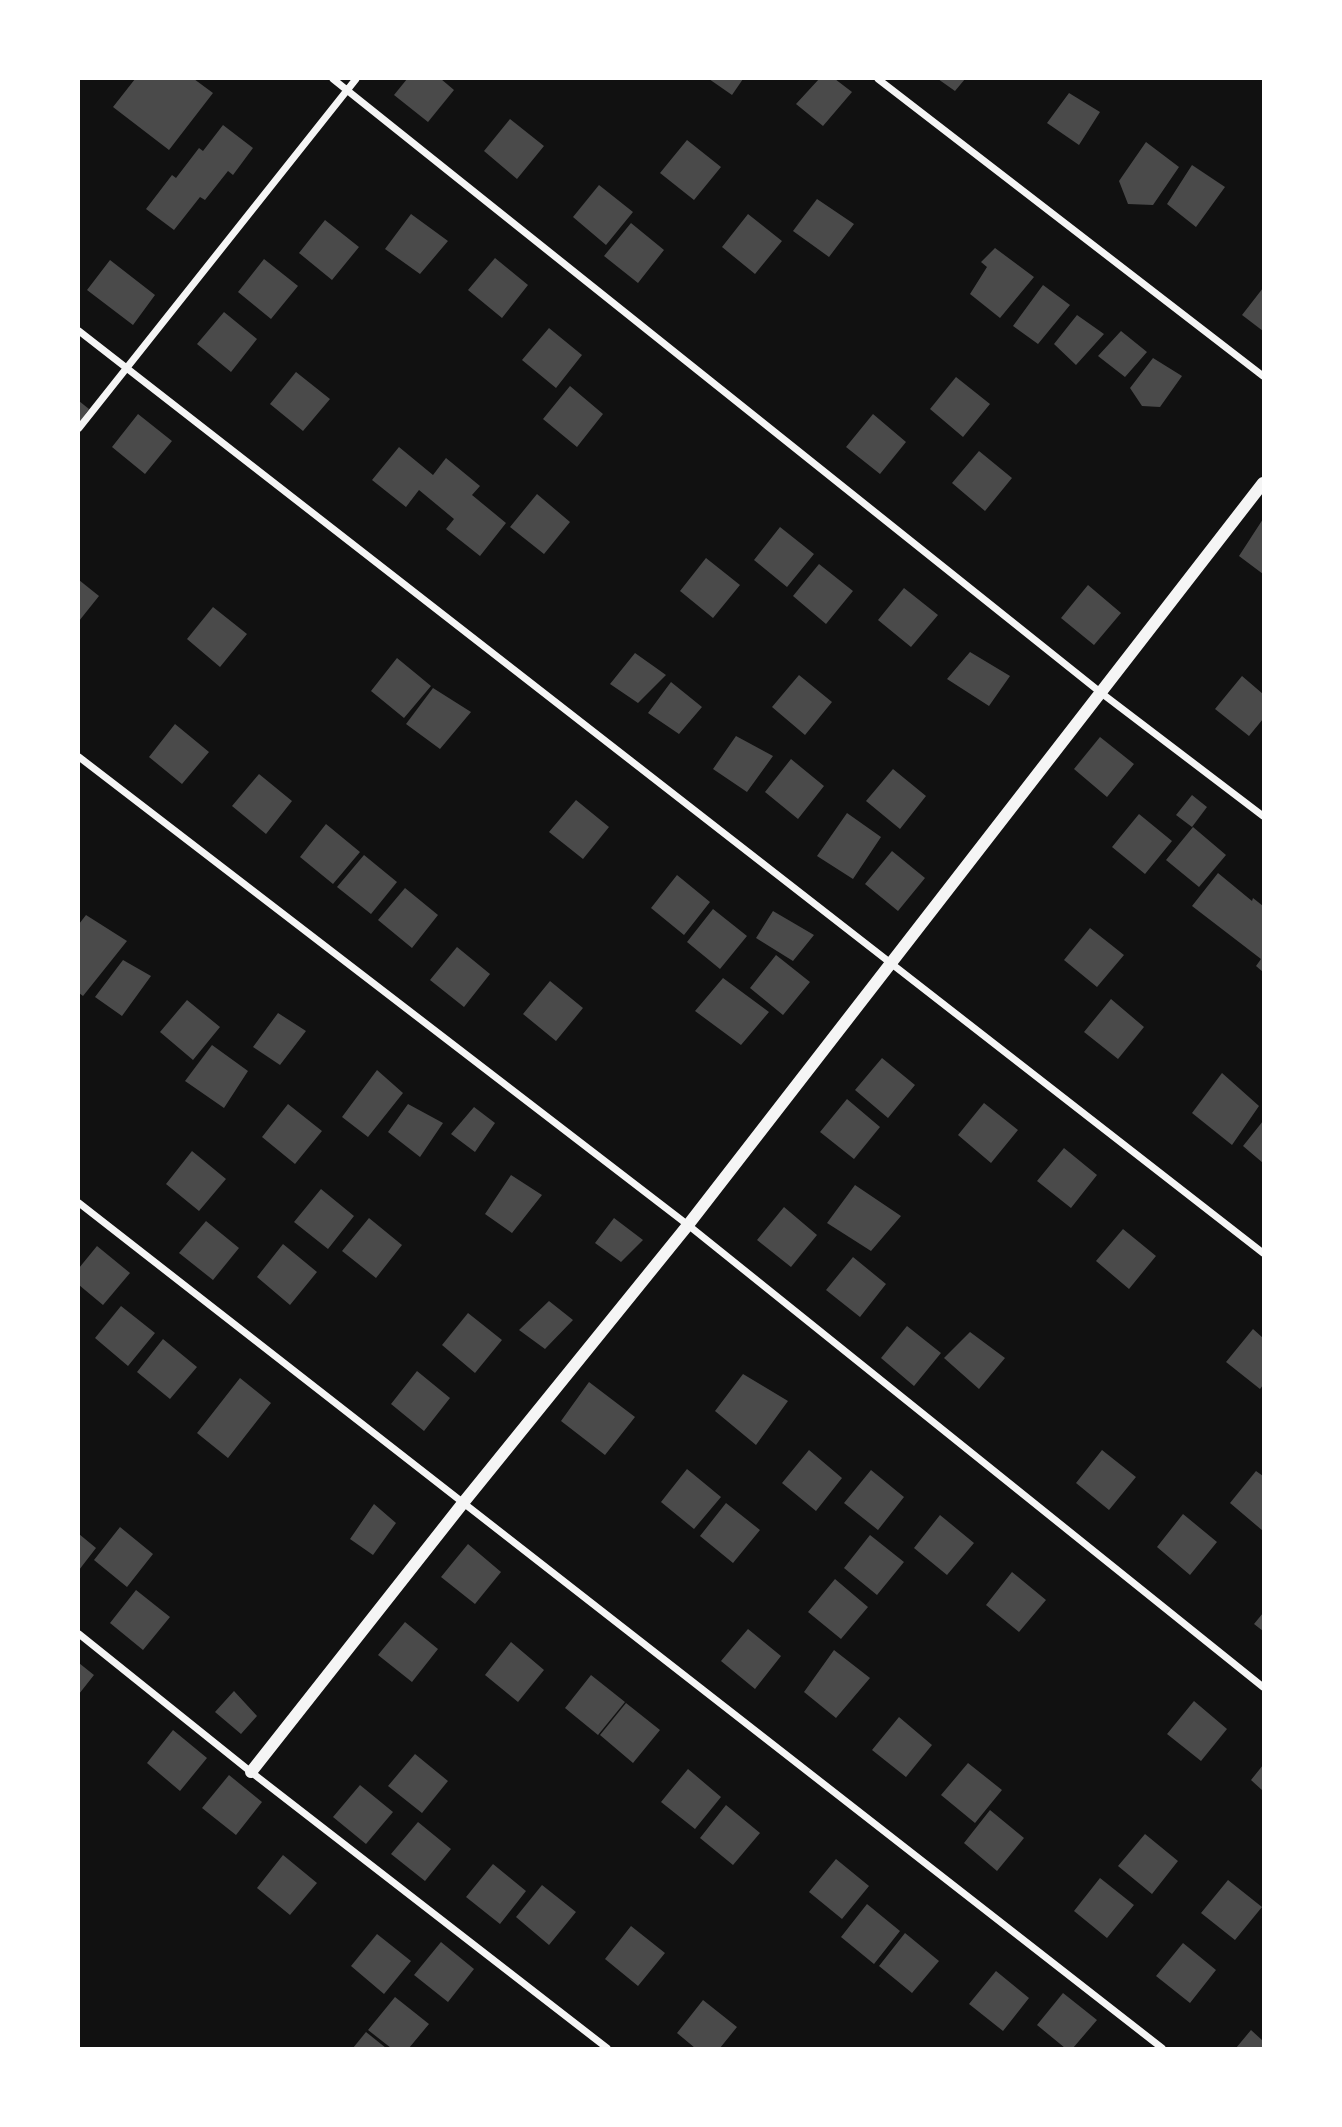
<!DOCTYPE html>
<style>
body{margin:0}
#map{position:relative;width:1342px;height:2127px;overflow:hidden;background:#111;font-family:Overpass,sans-serif}
canvas{display:block}
.frame{position:absolute;inset:0;border:80px solid #fff;pointer-events:none}
</style>
<div id="map">
<canvas width="1342" height="2127"></canvas>
<div class="frame"></div>
</div>
<script>
const ctx = document.querySelector('canvas').getContext('2d');
ctx.lineJoin = 'round';
function fill(path, color) { ctx.fillStyle = color; ctx.fill(path, 'evenodd'); }
function strokePath(path, color, width, dash) { ctx.strokeStyle = color; ctx.lineWidth = width; ctx.lineCap = dash ? 'butt' : 'round'; ctx.setLineDash(dash || []); ctx.stroke(path); }
fill(new Path2D(`
 M135,79H194L213,93L169,150L113,107Z
 M407,79H441L454,90L428,122L394,95Z
 M709,79H743L732,95Z
 M819,79H835L852,92L823,126L796,104Z
 M938,79H965L955,91Z
 M1069,93L1100,112L1079,145L1047,123Z
 M510,119L544,146L517,179L484,151Z
 M223,125L253,148L233,175L228,171L205,200L200,197L174,230L146,209L172,175L176,178L199,148L203,151Z
 M687,140L721,167L694,200L660,173Z
 M1146,142L1179,167L1153,205L1128,204L1119,181Z
 M1192,165L1225,187L1196,227L1167,204Z
 M599,185L633,212L606,245L573,217Z
 M817,199L854,224L829,257L793,231Z
 M411,214L448,241L420,274L385,249Z
 M748,214L782,241L755,274L722,247Z
 M325,220L359,247L332,280L299,253Z
 M631,223L664,250L638,283L604,256Z
 M995,248L1034,277L1000,318L970,294L987,267L981,262Z
 M495,258L528,285L502,318L468,290Z
 M264,259L298,286L271,319L238,292Z
 M110,260L155,295L133,325L87,290Z
 M1043,285L1070,305L1038,344L1013,326Z
 M1263,288V331L1242,315Z
 M224,312L257,339L231,372L197,344Z
 M1077,315L1104,334L1076,365L1054,344Z
 M549,328L582,355L556,388L522,360Z
 M1121,331L1147,352L1125,377L1098,356Z
 M1153,358L1182,376L1160,407L1142,406L1130,388Z
 M296,372L330,399L303,431L270,404Z
 M956,377L990,404L963,437L930,409Z
 M570,386L603,414L577,447L543,419Z
 M79,401L89,409L79,423Z
 M138,414L172,441L145,474L112,447Z
 M873,414L906,442L880,474L846,447Z
 M399,447L433,475L446,458L480,486L472,495L506,523L480,556L446,529L454,519L419,490L406,507L372,480Z
 M979,451L1012,478L985,511L952,483Z
 M537,494L570,522L544,554L510,527Z
 M1263,519V574L1239,556Z
 M780,527L814,554L787,587L754,560Z
 M706,558L740,585L713,618L680,591Z
 M819,564L853,591L826,624L793,596Z
 M79,580L99,596L79,621Z
 M1088,585L1121,613L1094,645L1061,618Z
 M904,588L938,615L911,647L878,620Z
 M213,607L247,634L220,667L187,639Z
 M970,652L1010,676L989,706L947,679Z
 M635,653L666,675L638,703L610,684Z
 M397,658L431,686L404,718L371,691Z
 M799,675L832,702L805,735L772,707Z
 M1242,676L1263,694V719L1249,736L1215,709Z
 M671,682L702,707L679,734L648,713Z
 M433,688L471,712L440,749L406,724Z
 M175,724L209,752L182,784L149,757Z
 M736,736L773,756L747,792L713,769Z
 M1100,737L1134,764L1107,797L1074,769Z
 M791,759L824,786L798,819L765,792Z
 M893,769L926,796L900,829L866,801Z
 M259,774L292,801L266,834L232,806Z
 M1192,795L1207,807L1192,827L1176,815Z
 M576,800L609,827L583,859L549,832Z
 M847,813L881,837L853,879L817,856Z
 M1139,814L1172,841L1145,874L1112,847Z
 M326,824L360,852L333,884L300,857Z
 M1193,827L1226,855L1199,887L1166,860Z
 M892,851L925,878L898,911L865,884Z
 M364,855L397,882L371,914L337,887Z
 M1218,873L1252,901L1253,898L1263,906V972L1256,966L1261,959L1192,906Z
 M677,875L710,902L684,935L651,908Z
 M405,888L438,915L412,948L378,920Z
 M713,909L747,936L720,969L687,942Z
 M773,911L814,935L793,961L756,938Z
 M86,915L127,941L83,996L79,993V924Z
 M1090,928L1124,955L1097,987L1064,960Z
 M457,947L490,974L464,1007L430,980Z
 M776,955L810,982L783,1015L750,988Z
 M123,960L151,976L122,1016L95,997Z
 M723,978L769,1012L741,1045L695,1011Z
 M550,981L583,1008L556,1041L523,1014Z
 M1111,999L1144,1027L1118,1059L1084,1032Z
 M187,1000L220,1027L193,1060L160,1032Z
 M278,1013L306,1031L280,1065L253,1047Z
 M212,1045L248,1071L224,1108L185,1081Z
 M882,1058L915,1085L888,1118L855,1090Z
 M377,1070L403,1093L368,1137L342,1117Z
 M1222,1073L1259,1106L1232,1145L1192,1113Z
 M847,1099L880,1127L854,1159L820,1132Z
 M984,1103L1018,1130L991,1163L958,1135Z
 M288,1104L322,1131L295,1164L262,1137Z
 M408,1104L443,1123L420,1157L388,1132Z
 M474,1107L495,1123L475,1152L451,1134Z
 M1263,1121V1163L1243,1146Z
 M1064,1148L1097,1175L1071,1208L1037,1181Z
 M192,1151L226,1179L199,1211L166,1184Z
 M511,1175L542,1195L512,1233L485,1214Z
 M855,1185L901,1216L871,1251L827,1223Z
 M321,1189L354,1216L328,1249L294,1222Z
 M784,1207L817,1235L791,1267L757,1240Z
 M369,1218L402,1245L376,1278L342,1251Z
 M614,1218L643,1240L621,1262L595,1243Z
 M206,1221L239,1248L213,1280L179,1253Z
 M1123,1229L1156,1256L1129,1289L1096,1261Z
 M283,1244L317,1272L290,1305L257,1277Z
 M97,1246L130,1273L103,1305L79,1285V1268Z
 M853,1257L886,1284L860,1317L826,1290Z
 M549,1301L573,1320L545,1349L519,1330Z
 M121,1306L155,1333L128,1366L95,1338Z
 M468,1313L502,1340L475,1373L442,1345Z
 M907,1326L941,1353L914,1386L881,1358Z
 M1253,1329L1263,1338V1385L1260,1389L1226,1362Z
 M970,1332L1005,1358L979,1389L944,1358Z
 M163,1339L197,1367L170,1399L137,1372Z
 M417,1371L450,1398L424,1431L391,1404Z
 M743,1374L788,1401L756,1445L715,1411Z
 M240,1378L271,1403L228,1458L197,1433Z
 M589,1382L635,1417L605,1455L561,1421Z
 M809,1450L842,1478L816,1511L782,1483Z
 M1102,1450L1136,1477L1109,1510L1076,1483Z
 M687,1469L721,1497L694,1529L661,1502Z
 M871,1470L904,1497L878,1530L844,1503Z
 M1256,1471L1263,1476V1531L1230,1503Z
 M726,1503L760,1530L733,1563L700,1536Z
 M374,1504L396,1523L373,1555L350,1539Z
 M1183,1514L1217,1542L1190,1575L1157,1547Z
 M940,1515L974,1543L947,1575L914,1548Z
 M120,1527L153,1554L127,1587L94,1560Z
 M79,1534L96,1548L79,1570Z
 M870,1535L904,1562L877,1595L844,1568Z
 M468,1544L501,1572L475,1604L441,1577Z
 M1012,1572L1046,1600L1019,1632L986,1605Z
 M835,1579L868,1607L841,1639L808,1612Z
 M136,1590L170,1617L143,1650L110,1623Z
 M1263,1613V1631L1254,1624Z
 M405,1622L438,1649L412,1682L378,1655Z
 M748,1629L781,1656L755,1689L721,1661Z
 M511,1642L544,1670L518,1702L485,1675Z
 M834,1650L870,1678L836,1718L804,1692Z
 M79,1663L94,1675L79,1694Z
 M591,1675L625,1702L598,1735L565,1708Z
 M234,1691L257,1716L241,1734L215,1712Z
 M1194,1701L1227,1729L1201,1761L1167,1734Z
 M626,1703L660,1730L633,1763L600,1735Z
 M899,1717L932,1745L906,1777L872,1750Z
 M173,1730L207,1758L180,1791L147,1763Z
 M415,1754L448,1781L422,1813L388,1786Z
 M968,1763L1002,1790L975,1823L941,1795Z
 M1263,1765V1791L1251,1780Z
 M688,1769L721,1797L695,1829L661,1802Z
 M229,1775L262,1802L236,1835L202,1808Z
 M360,1785L393,1812L366,1844L333,1817Z
 M726,1805L760,1833L733,1865L700,1838Z
 M990,1810L1024,1838L997,1871L964,1843Z
 M418,1822L451,1849L425,1881L391,1854Z
 M1145,1834L1178,1861L1152,1894L1118,1866Z
 M283,1855L317,1883L290,1915L257,1888Z
 M836,1859L869,1886L842,1919L809,1892Z
 M493,1864L526,1891L500,1924L466,1897Z
 M1100,1878L1134,1905L1107,1938L1074,1911Z
 M1228,1880L1262,1907L1235,1940L1201,1913Z
 M542,1885L576,1912L549,1945L516,1917Z
 M867,1904L900,1931L874,1964L841,1937Z
 M631,1926L665,1953L638,1986L605,1959Z
 M905,1933L939,1961L912,1993L879,1966Z
 M377,1934L411,1961L384,1994L351,1966Z
 M441,1942L474,1969L448,2002L414,1975Z
 M1183,1943L1216,1970L1190,2003L1156,1976Z
 M996,1971L1029,1998L1003,2031L969,2004Z
 M1063,1993L1097,2020L1073,2048H1065L1037,2025Z
 M395,1997L429,2024L409,2048H391L368,2030Z
 M703,2000L737,2027L720,2048H695L677,2033Z
 M1251,2030L1263,2041V2048H1236Z
 M366,2032L386,2048H353Z`), '#4a4a4a');
strokePath(new Path2D(`
 M333,79L1100,692L1263,816
 M878,79L1263,376
 M79,331L1263,1253
 M79,428L356,79
 M79,757L688,1225L1263,1687
 M79,1203L1162,2048
 M79,1634L251,1772L607,2048`), '#f5f5f5', 7);
strokePath(new Path2D(`
 M251,1772L463,1503L688,1225L1263,483`), '#f5f5f5', 12);
</script>
